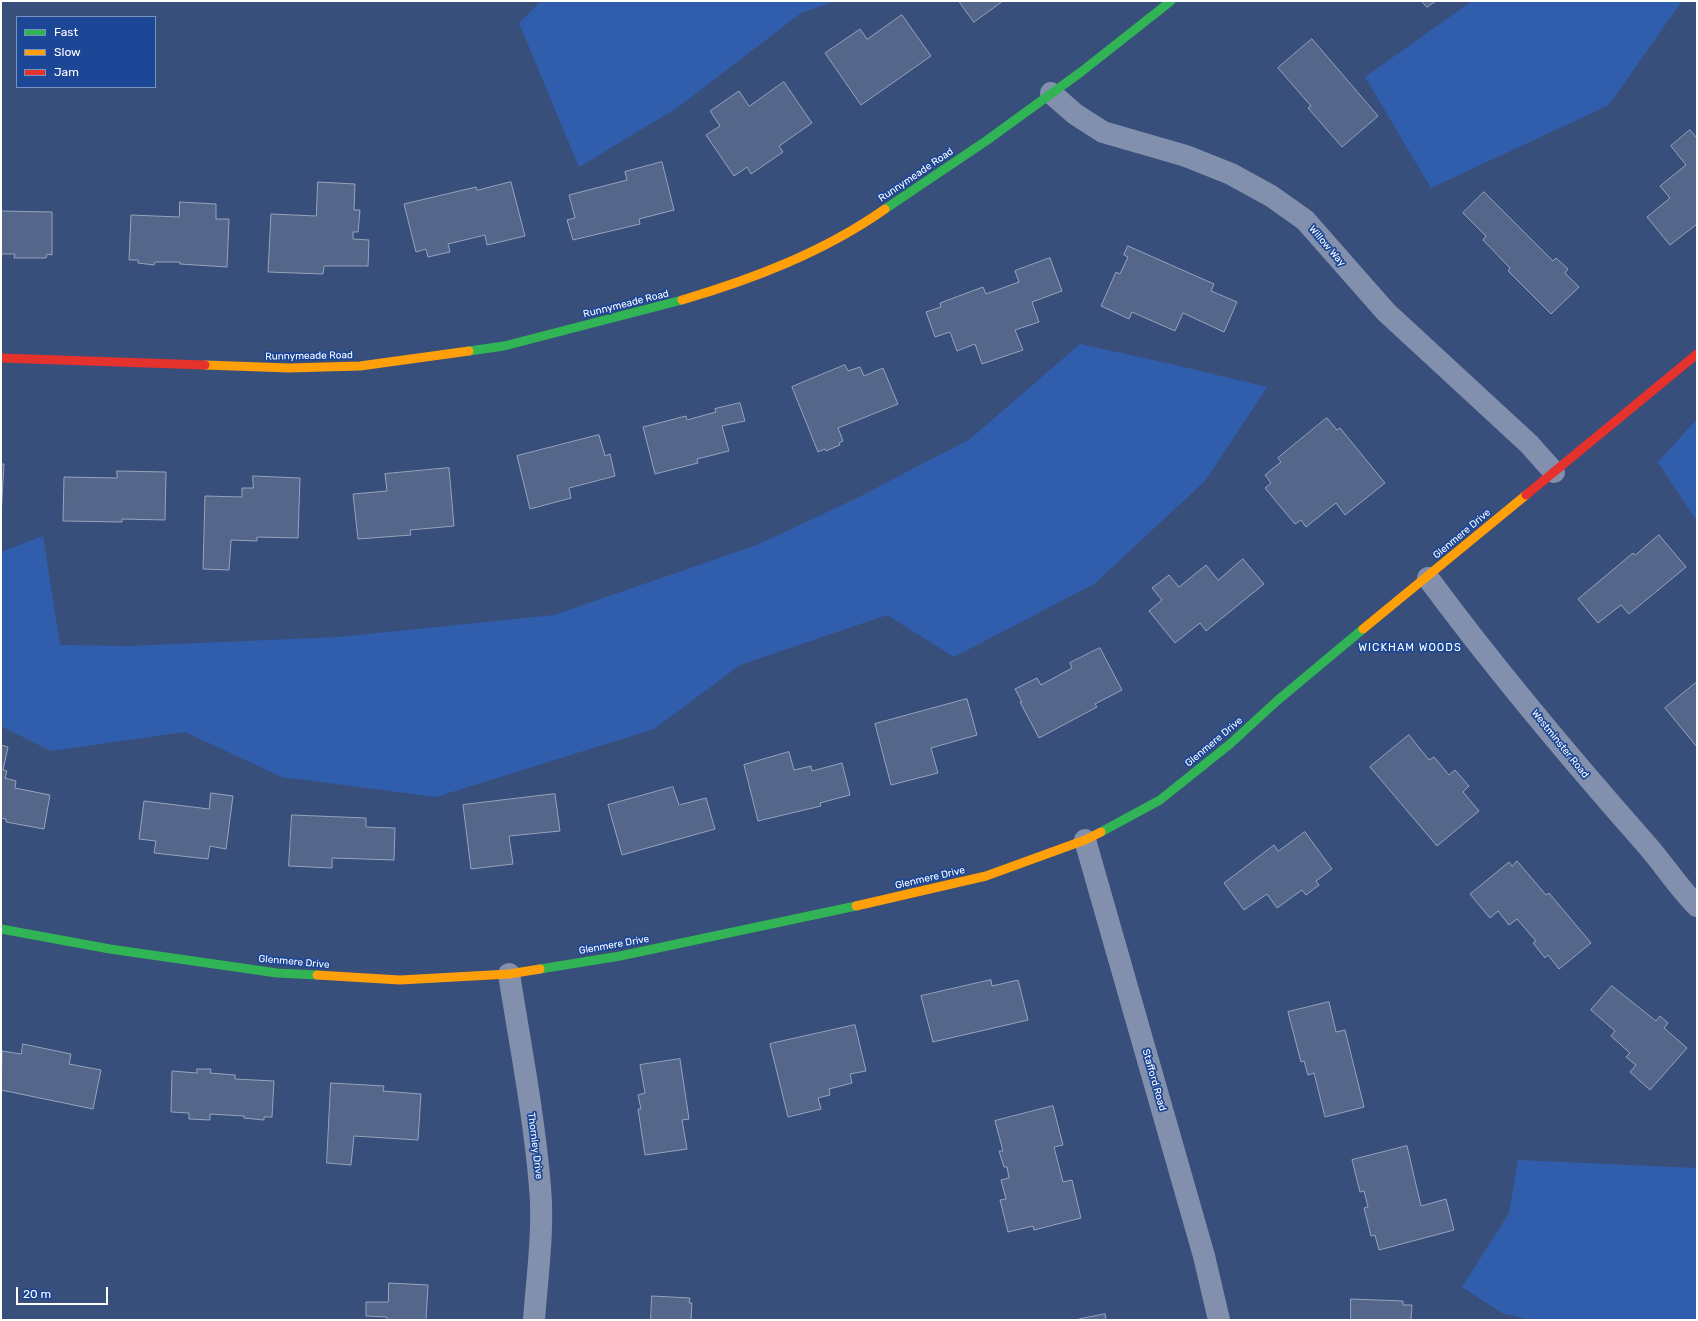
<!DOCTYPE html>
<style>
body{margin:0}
#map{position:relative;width:1698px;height:1321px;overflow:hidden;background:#384f7b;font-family:Rubik,sans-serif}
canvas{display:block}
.frame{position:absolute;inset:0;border:2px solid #fff;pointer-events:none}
.legend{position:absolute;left:16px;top:16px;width:140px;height:72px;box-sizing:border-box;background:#1c4797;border:1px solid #7791c1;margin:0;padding:5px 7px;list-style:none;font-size:12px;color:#fff}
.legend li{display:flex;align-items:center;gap:8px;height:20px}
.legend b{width:20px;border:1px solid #7791c1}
.scale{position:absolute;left:16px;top:1287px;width:92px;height:18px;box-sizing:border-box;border:2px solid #fff;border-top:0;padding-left:5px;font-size:12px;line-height:14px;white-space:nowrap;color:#fff;-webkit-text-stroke:3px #1c4797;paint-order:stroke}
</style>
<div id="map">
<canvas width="1698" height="1321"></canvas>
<div class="frame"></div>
<ul class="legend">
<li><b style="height:5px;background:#30b455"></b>Fast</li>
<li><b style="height:5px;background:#ff9f0a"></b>Slow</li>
<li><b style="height:5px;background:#e5322d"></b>Jam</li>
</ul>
<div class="scale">20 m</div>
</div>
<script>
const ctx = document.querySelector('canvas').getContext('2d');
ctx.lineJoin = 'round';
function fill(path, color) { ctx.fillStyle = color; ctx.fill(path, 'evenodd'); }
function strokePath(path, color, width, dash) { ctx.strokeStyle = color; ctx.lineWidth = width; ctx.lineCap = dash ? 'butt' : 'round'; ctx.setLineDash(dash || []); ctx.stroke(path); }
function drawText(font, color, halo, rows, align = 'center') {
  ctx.font = font + ' Rubik,sans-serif'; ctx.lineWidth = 3.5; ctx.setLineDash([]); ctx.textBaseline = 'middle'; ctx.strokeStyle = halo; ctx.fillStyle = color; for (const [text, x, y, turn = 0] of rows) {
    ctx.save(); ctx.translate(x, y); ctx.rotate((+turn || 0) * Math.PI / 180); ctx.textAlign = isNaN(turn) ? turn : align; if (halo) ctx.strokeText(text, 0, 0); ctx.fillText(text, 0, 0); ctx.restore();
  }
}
fill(new Path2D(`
 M541,1H835L801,13L677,108L579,167L519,23Z
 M1472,1H1682L1609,105L1431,188L1365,77Z
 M1080,344L1171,364L1267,387L1206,480L1094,584L954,657L887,615L740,665L654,729L436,797L282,777L185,732L51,751L1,726V552L43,536L60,645L129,646L339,637L554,615L757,545L857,498L970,439Z
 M1697,419V521L1658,462Z
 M1518,1160L1697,1168V1320H1532L1502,1313L1462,1287L1509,1213Z`), '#315eac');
const building = new Path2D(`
 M959,1H1003L974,22Z
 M1422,1H1436L1427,7Z
 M902,15L931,56L861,105L825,53L860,29L867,39Z
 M1312,39L1378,116L1342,147L1308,108L1311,106L1278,68Z
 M784,82L812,123L779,146L783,152L751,174L747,167L734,176L706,135L720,126L710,111L739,91L749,106Z
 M1690,130L1697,138V224L1670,245L1647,217L1670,198L1660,186L1686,165L1671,146Z
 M662,162L674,210L639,219L640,224L573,240L567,220L575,218L569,195L627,180L625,172Z
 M318,182L355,184L354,210H360L358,232H353V239L369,240L368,266H324L323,274L268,272L271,214L316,216Z
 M511,182L525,236L487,245L485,235L448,244L450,252L428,257L426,249L416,252L404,204L476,187L477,190Z
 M1484,192L1553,261L1556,258L1568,269L1565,273L1579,287L1551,314L1508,271L1510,268L1483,240L1486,236L1463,213Z
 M180,202L216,204V219H229L227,267L180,264V262H155L154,265L138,263V260H129L131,215L179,217Z
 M1,211L52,212V255L47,254L46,258H14L15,254H1Z
 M1128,246L1214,284L1211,291L1237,302L1224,332L1183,313L1175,331L1132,312L1129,319L1101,306L1116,272L1120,274L1128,257L1124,255Z
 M1050,258L1062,291L1032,302L1039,322L1015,330L1023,350L982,364L975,344L957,351L950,332L935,337L926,312L941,307L940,303L983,287L986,294L1019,282L1015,271Z
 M845,365L848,371L860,367L864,376L883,368L898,404L838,428L843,441L839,443L840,445L826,451L825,449L818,452L792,387Z
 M740,403L745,421L722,426L729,451L697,459L698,463L655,474L643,427L686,416L687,420L716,412L715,409Z
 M1327,418L1337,430L1340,428L1385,483L1345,515L1336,503L1306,527L1301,520L1295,524L1265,488L1271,483L1265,475L1281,462L1278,458Z
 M599,435L605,456L610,454L615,476L569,488L571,498L530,509L517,456Z
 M1,464H4L1,516Z
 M449,468L454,526L410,530L411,535L358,539L353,494L387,491L385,474Z
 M117,471L166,472L165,520L122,519V522L63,521L64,477L117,478Z
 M253,476L300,478L298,538L257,537V541L231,540L229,570L203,569L205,496L242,497V488H253Z
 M1659,535L1686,567L1629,614L1621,605L1598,623L1578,599L1633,553L1635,555Z
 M1243,559L1264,584L1206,631L1200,623L1175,643L1149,611L1162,600L1152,588L1169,575L1179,587L1206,565L1218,580Z
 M1100,648L1122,690L1095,704L1097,707L1039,738L1020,702H1022L1015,689L1037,678L1041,685L1072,668L1070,663Z
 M1697,682V747L1665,708Z
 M967,699L977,735L931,748L938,773L891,785L875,724Z
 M1409,735L1429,760L1434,757L1449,775L1455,770L1469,786L1463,792L1479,811L1437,846L1370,767Z
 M1,745L8,747L3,770L7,771L5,778L16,781L15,788L50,795L44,829L6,822V819L1,818Z
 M789,752L794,770L811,766L812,771L842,763L850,795L820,803L821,806L758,821L744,765Z
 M673,787L679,805L706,798L715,829L622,855L608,805Z
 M211,793L233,796L226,849L210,846L208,859L154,853L156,841L139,839L144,801L209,809Z
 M555,794L560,831L509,836L513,864L471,869L463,805Z
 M292,815L366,818V827L395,828L394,860L332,858V868L289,866Z
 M1305,832L1332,869L1316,881L1319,885L1306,895L1302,890L1277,908L1267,894L1244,910L1224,883L1274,845L1278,851Z
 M1517,861L1546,895L1549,893L1591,943L1559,969L1548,955L1545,958L1533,943L1536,941L1517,919L1509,925L1498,911L1490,918L1470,894L1509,862L1512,866Z
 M991,980L992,986L1018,980L1028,1020L933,1042L921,996Z
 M1612,986L1656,1021L1660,1016L1668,1023L1664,1028L1687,1048L1650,1090L1630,1072L1636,1065L1626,1057L1630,1053L1611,1036L1615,1031L1591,1010Z
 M1329,1002L1336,1032L1345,1030L1364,1107L1325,1117L1314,1073L1308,1075L1304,1061L1301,1062L1288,1012Z
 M855,1025L866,1071L850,1074L852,1083L829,1089L830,1095L818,1098L821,1109L788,1117L770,1044Z
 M23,1044L71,1054L69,1064L101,1070L93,1109L1,1090L2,1051L21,1054Z
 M680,1059L689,1119L682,1120L687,1149L645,1155L638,1109H641L638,1095L645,1093L640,1065Z
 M197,1069H211L210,1073L235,1075V1079L274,1081L272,1117H264V1120L244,1118V1116L210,1114V1120L189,1119V1113L171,1112L172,1071L197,1073Z
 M331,1083L384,1086L383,1091L421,1094L418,1140L354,1136L351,1165L327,1163Z
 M1053,1106L1063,1145L1054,1147L1063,1182L1072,1180L1081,1218L1034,1230L1033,1226L1008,1232L1000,1200L1006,1199L1001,1180L1009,1178L1007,1167H1004L999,1151H1003L995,1121Z
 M1407,1146L1421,1206L1446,1199L1454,1230L1379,1250L1375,1235L1371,1236L1364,1208L1368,1207L1364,1191L1360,1192L1352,1160Z
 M389,1283L428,1285L426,1320H387V1317L366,1316V1302H388Z
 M652,1296L690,1298L689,1303H692L691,1320H651Z
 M1351,1299L1403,1301V1305H1412L1411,1320H1351Z
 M1105,1314L1106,1320H1075Z`);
fill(building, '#54678a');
strokePath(building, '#96a3bb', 1);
strokePath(new Path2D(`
 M1051,93L1075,114L1103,132L1186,156L1231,174L1271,196L1305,220L1386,312L1529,444L1554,472
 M1428,578C1496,670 1570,758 1645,843C1663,863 1678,887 1697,906
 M1085,840L1204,1256L1219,1320
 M509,974C520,1044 534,1115 540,1187C544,1229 537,1278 534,1320`), '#8290ad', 22);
strokePath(new Path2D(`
 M885,209L986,141L1081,72L1171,1
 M469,351L504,346L682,300
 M1101,832L1160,800L1230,744L1278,700L1363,629
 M1,929L110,949L277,973L317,975
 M540,969L620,956L856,906`), '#30b455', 9);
strokePath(new Path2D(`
 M682,300C753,279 824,252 885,209
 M205,365L289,368L360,366L469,351
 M1363,629L1526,495
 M856,906L986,876L1085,840L1101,832
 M317,975L400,980L509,974L540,969`), '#ff9f0a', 9);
strokePath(new Path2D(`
 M1,358L205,365
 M1526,495L1697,354`), '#e5322d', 9);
drawText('10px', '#fff', '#1c4797', [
 ["Runnymeade Road",916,175,-34],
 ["Willow Way",1327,246,49],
 ["Runnymeade Road",626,304,-14],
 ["Runnymeade Road",309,356,-1],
 ["Glenmere Drive",1462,534,-40],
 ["Glenmere Drive",1214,742,-40],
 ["Westminster Road",1560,744,51],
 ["Glenmere Drive",930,878,-13],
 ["Glenmere Drive",614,945,-10],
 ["Glenmere Drive",294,962,5],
 ["Stafford Road",1154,1080,74],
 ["Thornley Drive",535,1146,83]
]);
ctx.letterSpacing = '1px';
drawText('11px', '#fff', '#1c4797', [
 ["WICKHAM WOODS",1410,648]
]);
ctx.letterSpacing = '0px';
</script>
